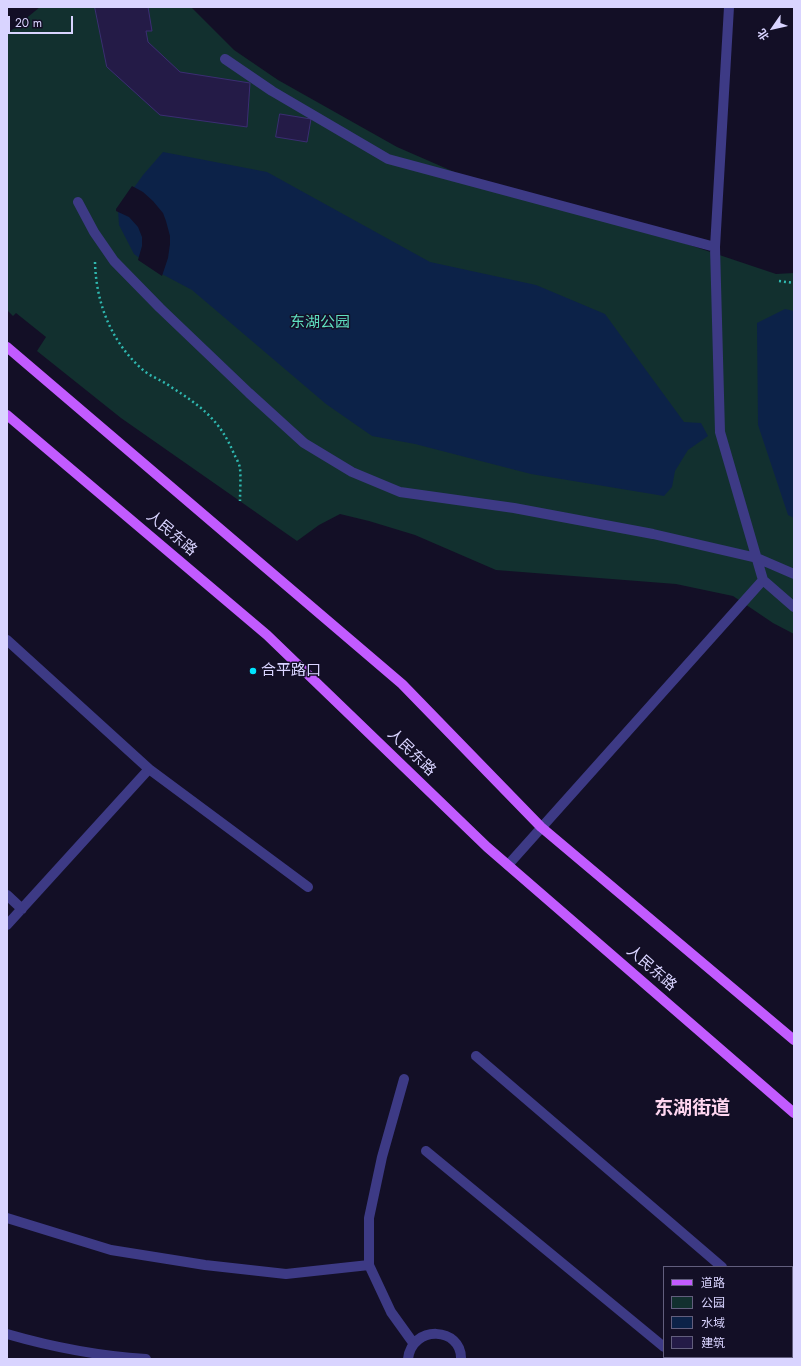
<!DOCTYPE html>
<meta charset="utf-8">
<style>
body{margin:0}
#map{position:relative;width:801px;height:1366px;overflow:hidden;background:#130f26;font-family:Jost,"Noto Sans SC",sans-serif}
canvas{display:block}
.frame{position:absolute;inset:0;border:8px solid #d9d4ff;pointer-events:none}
.legend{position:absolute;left:663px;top:1266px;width:130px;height:92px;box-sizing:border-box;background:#130f26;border:1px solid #625e7d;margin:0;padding:5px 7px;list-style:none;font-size:12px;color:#d9d4ff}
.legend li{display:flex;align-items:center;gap:8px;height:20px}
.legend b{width:20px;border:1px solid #625e7d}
.north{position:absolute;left:753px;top:8px;width:40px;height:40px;-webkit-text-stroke:3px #130f26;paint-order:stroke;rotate:236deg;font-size:11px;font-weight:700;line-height:16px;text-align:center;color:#d9d4ff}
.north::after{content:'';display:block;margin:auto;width:14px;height:18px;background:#d9d4ff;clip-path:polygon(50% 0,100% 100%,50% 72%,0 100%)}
.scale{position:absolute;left:8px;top:16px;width:65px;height:18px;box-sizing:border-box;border:2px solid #d9d4ff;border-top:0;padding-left:5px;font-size:12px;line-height:14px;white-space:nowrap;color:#d9d4ff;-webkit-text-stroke:3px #130f26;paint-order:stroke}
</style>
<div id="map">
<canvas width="801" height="1366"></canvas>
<div class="frame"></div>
<ul class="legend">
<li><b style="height:5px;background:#c25bff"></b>道路</li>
<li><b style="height:11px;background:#12302f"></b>公园</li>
<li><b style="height:11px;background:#0c2248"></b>水域</li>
<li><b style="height:11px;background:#241b47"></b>建筑</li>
</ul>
<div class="north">北</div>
<div class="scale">20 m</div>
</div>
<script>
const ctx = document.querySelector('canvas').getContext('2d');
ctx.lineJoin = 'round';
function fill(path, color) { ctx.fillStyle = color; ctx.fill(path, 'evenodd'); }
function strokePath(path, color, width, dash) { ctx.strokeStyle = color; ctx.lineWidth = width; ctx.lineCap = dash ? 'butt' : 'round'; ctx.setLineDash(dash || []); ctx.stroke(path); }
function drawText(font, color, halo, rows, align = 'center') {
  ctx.font = font + ' Jost,"Noto Sans SC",sans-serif'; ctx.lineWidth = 3; ctx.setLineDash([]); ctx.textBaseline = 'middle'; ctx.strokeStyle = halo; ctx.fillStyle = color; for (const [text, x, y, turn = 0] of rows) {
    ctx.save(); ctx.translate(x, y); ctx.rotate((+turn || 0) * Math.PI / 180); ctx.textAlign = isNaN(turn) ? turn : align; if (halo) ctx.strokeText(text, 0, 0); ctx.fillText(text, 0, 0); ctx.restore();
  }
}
fill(new Path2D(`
 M40,7H191L234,50L278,80L397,147L491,188L618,221L776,274L794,273V634L773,623L733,596L676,584L496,570L415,535L369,521L340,514L319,525L297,541L121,418L37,351L46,337L16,313L13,316L7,310V34Z`), '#12302f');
fill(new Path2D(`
 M163,152L267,172L430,262L536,285L605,314L684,422L701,423L708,436L688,450L675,471L672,487L664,496L531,474L415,444L372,436L326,404L192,290L160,273L134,254L119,225L118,210L143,175Z
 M785,309L794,311V518L788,515L758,425L757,323Z`), '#0c2248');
fill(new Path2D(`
 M132,186L143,192L153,201L163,213L166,221L170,236V244L168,258L162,276L138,260L142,246V237L138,227L129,217L116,211V209Z`), '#130f26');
const building = new Path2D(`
 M95,7H148L152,31H146L148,42L180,72L250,83L247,127L160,115L107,67Z
 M280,114L311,119L307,142L276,137Z`);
fill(building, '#241b47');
strokePath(building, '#3b2d73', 1);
strokePath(new Path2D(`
 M95,262C96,303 111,342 143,370C151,377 162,380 171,387C201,406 220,420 234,454C236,458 239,463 240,468C241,479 240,491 240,501
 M779,281L794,283`), '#2fb8b0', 2.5, [2, 3]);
strokePath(new Path2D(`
 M729,7L715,247L720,432L763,580L794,607
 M225,59L272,91L388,159L715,247
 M78,202L94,232L114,261L160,308L249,393L304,443L352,472L400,492L514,508L653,534L757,558L794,574
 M7,640L149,769L308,887
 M508,865L763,580
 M7,895L22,909
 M7,925L149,769
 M476,1056L722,1267
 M404,1079L382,1157L369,1218V1265L391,1312L414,1344
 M426,1151L664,1347
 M7,1218L111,1250L205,1265L286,1274L369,1265
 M792,1326L794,1327
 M7,1334C52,1347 99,1356 146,1359
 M676,1357L679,1359
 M408,1359C412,1324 462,1327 461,1359
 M746,1359L748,1357`), '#3d3a85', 10);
strokePath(new Path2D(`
 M7,347L402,684L541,827L794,1040
 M7,415L267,635L487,847L794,1113`), '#c25bff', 10);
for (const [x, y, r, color] of [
 [253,671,4,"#00e5ff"]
]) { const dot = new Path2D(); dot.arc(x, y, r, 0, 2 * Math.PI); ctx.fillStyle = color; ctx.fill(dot); strokePath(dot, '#130f26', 1.5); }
drawText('15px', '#5fe0c0', '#130f26', [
 ["东湖公园",320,323]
]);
drawText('15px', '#d9d4ff', '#130f26', [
 ["人民东路",171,534,40],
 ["人民东路",411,753,44],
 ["人民东路",651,969,41]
]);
drawText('15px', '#d9d4ff', '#130f26', [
 ["合平路口",261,671]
], 'left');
drawText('bold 19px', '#ffd6f0', '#130f26', [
 ["东湖街道",692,1109]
]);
</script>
